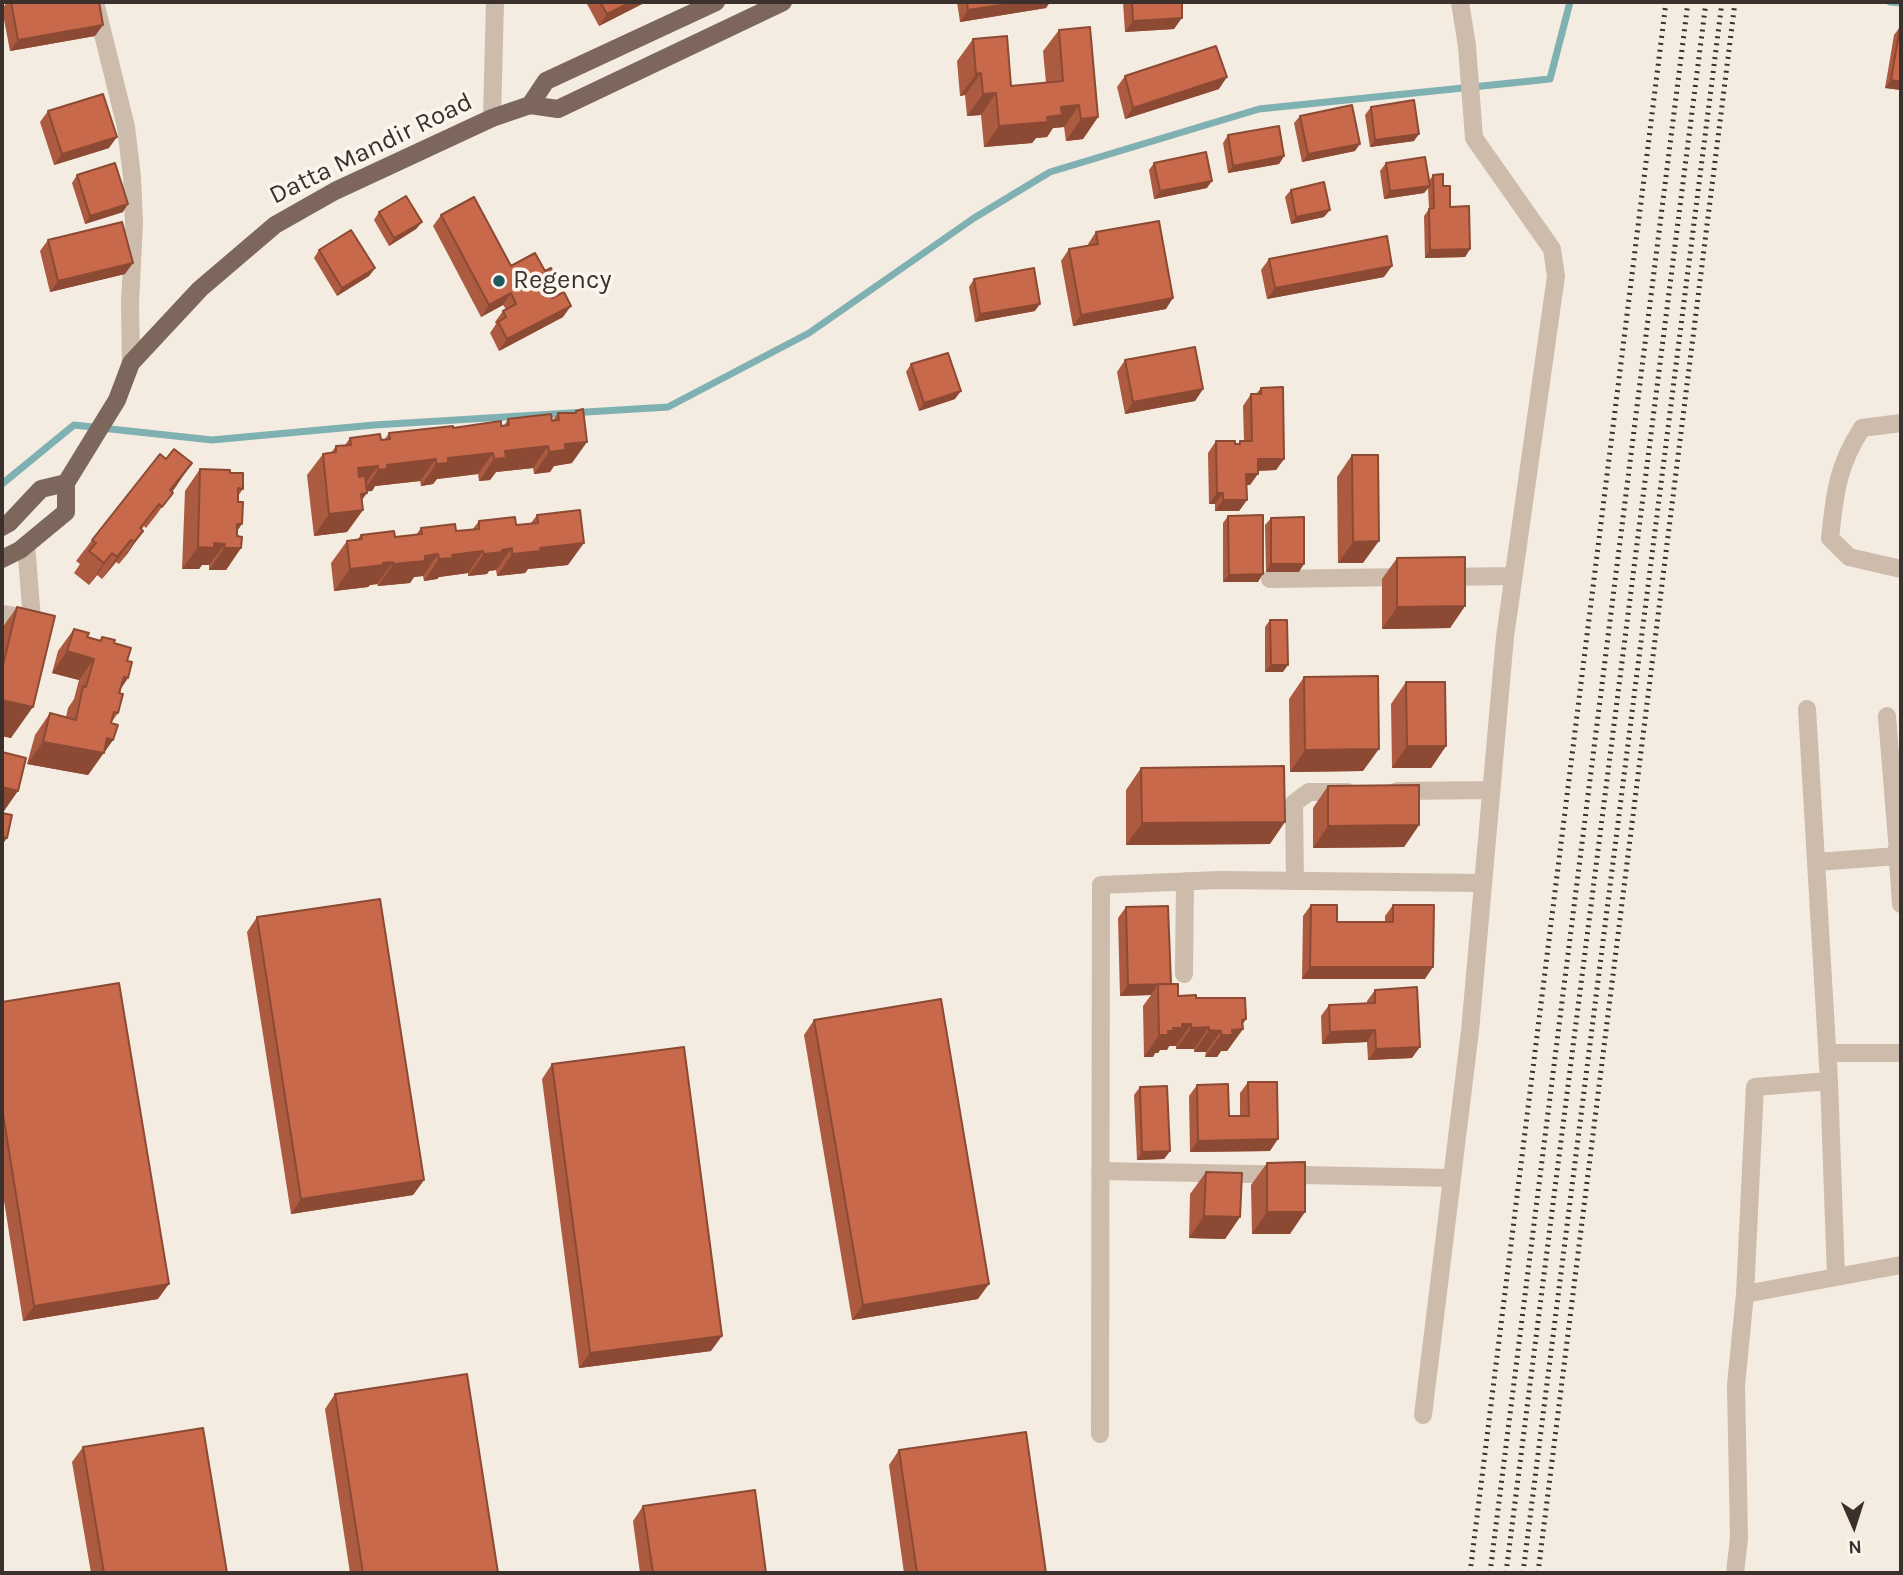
<!DOCTYPE html>
<style>
body{margin:0}
#map{position:relative;width:1903px;height:1575px;overflow:hidden;background:#f4ebe1;font-family:Karla,sans-serif}
canvas{display:block}
.frame{position:absolute;inset:0;border:4px solid #3b302b;pointer-events:none}
.north{position:absolute;left:1819px;top:1491px;width:70px;height:70px;-webkit-text-stroke:5px #fbf5ee;paint-order:stroke;rotate:177deg;font-size:19px;font-weight:700;line-height:28px;text-align:center;color:#3b302b}
.north::after{content:'';display:block;margin:auto;width:24px;height:32px;background:#3b302b;clip-path:polygon(50% 0,100% 100%,50% 72%,0 100%)}
</style>
<div id="map">
<canvas width="1903" height="1575"></canvas>
<div class="frame"></div>
<div class="north">N</div>
</div>
<script>
const ctx = document.querySelector('canvas').getContext('2d');
ctx.lineJoin = 'round';
function strokePath(path, color, width, dash) { ctx.strokeStyle = color; ctx.lineWidth = width; ctx.lineCap = dash ? 'butt' : 'round'; ctx.setLineDash(dash || []); ctx.stroke(path); }
function fill(path, color) { ctx.fillStyle = color; ctx.fill(path, 'evenodd'); }
function drawText(font, color, halo, rows, align = 'center') {
  ctx.font = font + ' Karla,sans-serif'; ctx.lineWidth = 7; ctx.setLineDash([]); ctx.textBaseline = 'middle'; ctx.strokeStyle = halo; ctx.fillStyle = color; for (const [text, x, y, turn = 0] of rows) {
    ctx.save(); ctx.translate(x, y); ctx.rotate((+turn || 0) * Math.PI / 180); ctx.textAlign = isNaN(turn) ? turn : align; if (halo) ctx.strokeText(text, 0, 0); ctx.fillText(text, 0, 0); ctx.restore();
  }
}
strokePath(new Path2D(`
 M1890,2L1901,3
 M2,484L74,425L212,440L374,425L668,407L809,333L974,218L1050,172L1259,109L1550,79L1570,2`), '#7fb0b2', 7);
strokePath(new Path2D(`
 M95,2L126,127L132,177L134,223L130,303L131,363
 M492,118L495,2
 M1901,423L1862,428C1837,467 1835,493 1830,538L1849,557L1901,569
 M26,545L32,619
 M1443,577L1513,576
 M1270,579L1405,577
 M2,614L33,619
 M1807,709L1829,1081
 M1887,716L1897,840
 M1397,791L1491,790
 M1897,847L1901,904
 M1816,862L1898,856
 M1295,881L1294,803L1309,792H1348
 M1184,974L1185,881
 M1828,1053H1901
 M1100,1171L1452,1178
 M1745,1294L1755,1087L1829,1081L1836,1276
 M1423,1415L1470,1031L1505,637L1556,276L1552,249L1474,138L1467,46L1460,2
 M1100,1434L1101,885L1220,880L1483,883
 M1735,1573L1739,1538L1736,1385L1745,1294L1901,1265`), '#cdbbac', 18);
strokePath(new Path2D(`
 M530,105L546,81L716,2
 M2,527L9,523L41,489L66,483
 M2,559L20,550L66,512V483L117,400L131,363L200,289L275,225L335,191L492,118L530,105L558,109L783,2`), '#7d675c', 18);
strokePath(new Path2D(`
 M1470,1573L1666,2
 M1490,1573L1688,2
 M1506,1573L1706,2
 M1523,1573L1722,2
 M1538,1573L1735,2`), '#3b302b', 5, [2, 5]);
fill(new Path2D(`
 M7,2H99L95,36L10,51L2,9Z
 M586,2H646L599,26Z
 M957,2H1050L1046,8L960,22Z
 M1123,2H1184H1182L1174,29L1125,32Z
 M1900,27H1901V90L1885,88L1894,35Z
 M1059,30L1098,117L1083,139L1066,141L1064,127L1053,128L1047,137L1036,138L1032,143L984,147L981,115L967,116L965,95L960,96L957,61L973,39L1011,86L1046,83L1043,51Z
 M1125,76L1219,89L1125,119L1117,87Z
 M1371,107L1414,141L1370,147L1365,115Z
 M48,111L109,148L54,165L40,122Z
 M1300,116L1355,151L1302,162L1294,123Z
 M1228,135L1284,156L1279,164L1228,173L1223,143Z
 M1154,163L1207,188L1154,199L1149,170Z
 M1386,163L1429,181L1433,175L1443,186L1450,207L1470,249L1465,257L1425,258L1424,216L1429,209L1428,188L1424,193L1384,199L1380,171Z
 M77,175L123,212L85,224L72,183Z
 M1291,190L1324,217L1291,224L1285,197Z
 M379,212L422,222L416,229L389,246L374,220Z
 M441,215L511,266L548,290L563,317L499,351L490,333L496,324L495,322L503,311L506,309L503,305L481,317L433,226Z
 M1096,232L1166,309L1073,326L1061,261L1069,249L1089,245L1088,244Z
 M48,240L125,274L50,292L40,251Z
 M319,250L375,268L369,276L337,296L314,258Z
 M1269,259L1384,277L1267,299L1261,270Z
 M974,279L1035,311L975,322L969,287Z
 M1125,360L1203,389L1195,401L1125,414L1117,372Z
 M911,364L955,399L919,411L906,372Z
 M1261,388L1284,459L1276,470L1258,471L1250,485H1247V500L1239,511H1215V504H1209L1208,453L1216,441L1235,444H1238L1240,441H1244L1243,406L1251,394H1256Z
 M576,411L572,463L554,466L550,472L534,474L533,468L496,472L490,480L479,481L478,474L437,479L433,484L421,486L420,481L375,486L372,491H366L361,501L363,510L347,532L314,536L307,475L323,454L331,453L336,446L345,445L350,438L385,439L389,433L504,426L508,419L553,420L558,413H574Z
 M1352,455L1363,563H1338L1337,477Z
 M200,469L230,473L243,489L238,496L237,536L241,548L226,570H209V565H202L199,569H182L185,491Z
 M177,485L157,514L146,528L144,526L142,529L143,531L119,564L116,562L102,579L97,575L89,585L74,573L80,564L76,561L92,540Z
 M537,515L568,565L528,569L525,573L497,576L496,570L489,571L487,574L468,576V573L439,577L437,579L424,581L423,576L414,577L410,583L378,586L377,584L370,585L368,587L334,591L331,563L347,541L357,540L361,535L395,537L416,535L421,528L456,531L472,530L479,521L516,525L531,523Z
 M1228,516L1258,582H1223V523Z
 M1271,518L1299,572H1266L1265,525Z
 M1397,558L1465,606L1450,628L1382,629V579Z
 M17,607L11,738L2,736V628Z
 M1270,620L1283,672H1265V627Z
 M74,629L87,637L99,641L102,637L114,643L127,661L128,678L121,688L118,713L111,723L113,740L88,775L27,764L35,735L50,713L66,717L68,708L74,699L79,680L52,673L58,651Z
 M1304,677L1363,771L1290,772L1289,699Z
 M1406,682L1446,746L1431,768H1392L1391,704Z
 M1141,768L1270,844L1126,845V790Z
 M1328,786L1419,825L1404,847L1313,848V808Z
 M1311,905L1337,922H1385V916L1393,905L1425,979H1302L1303,916Z
 M1126,907L1178,996L1196,998L1246,1019L1242,1024L1243,1029L1227,1051H1221L1217,1057H1205L1206,1052H1194V1049H1176V1046H1169L1167,1050H1160L1158,1053H1155L1153,1057H1144L1143,1006L1151,995L1120,996L1118,918Z
 M257,917L424,1180L413,1195L291,1214L247,932Z
 M1375,990L1412,1058L1368,1060L1367,1042L1322,1044L1321,1016L1329,1005L1367,1003V1001Z
 M2,1002L158,1299L23,1321L2,1188Z
 M814,1020L978,1299L852,1320L804,1035Z
 M552,1064L711,1351L579,1368L542,1079Z
 M1248,1082L1270,1151L1190,1152L1189,1096L1197,1085L1229,1116H1240V1093Z
 M1140,1087L1170,1151L1164,1159L1137,1160L1134,1095Z
 M1267,1163L1290,1234H1252L1251,1185Z
 M1206,1172L1240,1217L1225,1239L1189,1238L1190,1194Z
 M335,1394L498,1573H350L325,1409Z
 M83,1447L227,1573H91L72,1462Z
 M899,1450L1046,1573H904L889,1465Z
 M643,1506L766,1573H640L633,1521Z`), '#ac5a40');
fill(new Path2D(`
 M631,2H646L599,26L607,14Z
 M1021,2H1050L1046,8L960,22L968,10Z
 M1182,18L1174,29L1125,32L1133,21Z
 M103,25L95,36L10,51L18,40Z
 M981,73L965,95L960,96L976,74Z
 M1227,77L1219,89L1125,119L1133,108Z
 M1891,80L1901,82V90L1885,88Z
 M996,93L981,115L967,116L983,94Z
 M1079,105L1064,127L1053,128L1047,137L1036,138L1032,143L984,147L999,126L1047,117L1061,107Z
 M1098,117L1083,139L1066,141L1081,119Z
 M1419,134L1414,141L1370,147L1375,140Z
 M117,137L109,148L54,165L62,154Z
 M1360,144L1355,151L1302,162L1308,154Z
 M1284,156L1279,164L1228,173L1233,166Z
 M1212,181L1207,188L1154,199L1160,191Z
 M1430,186L1424,193L1384,199L1390,191Z
 M128,204L123,212L85,224L90,216Z
 M1330,210L1324,217L1291,224L1296,217Z
 M422,222L416,229L389,246L394,238Z
 M1470,249L1465,257L1425,258L1430,250Z
 M133,263L125,274L50,292L58,281Z
 M1392,266L1384,277L1267,299L1275,288Z
 M375,268L369,276L337,296L342,288Z
 M556,278L548,290L537,296L545,284Z
 M511,293L503,305L481,317L489,305Z
 M1173,298L1166,309L1073,326L1081,315Z
 M1040,304L1035,311L975,322L980,314Z
 M571,306L563,317L499,351L507,339Z
 M1203,389L1195,401L1125,414L1133,402Z
 M961,391L955,399L919,411L924,403Z
 M587,442L572,463L554,466L550,472L534,474L549,452L565,444Z
 M548,446L533,468L496,472L490,480L479,481L494,459L505,451Z
 M493,453L478,474L437,479L433,484L421,486L436,464L448,458Z
 M436,459L420,481L375,486L372,491L363,492L378,470L387,465Z
 M1258,459H1284L1276,470L1250,471Z
 M192,463L177,485L161,506L170,490Z
 M378,466L362,488L343,490L358,468Z
 M1246,474H1258L1250,485H1238Z
 M367,493L354,511L363,510L347,532L314,536L329,514L361,494Z
 M1217,493H1223L1215,504H1209Z
 M1223,500H1247L1239,511H1215Z
 M237,524H242L227,546L225,544L209,565H202L199,569H182L198,547L214,543Z
 M143,531L128,553L119,564L134,542Z
 M131,540L116,562L102,579L117,557Z
 M1379,541L1363,563H1338L1353,542Z
 M584,543L568,565L528,569L525,573L497,576L512,554L540,548Z
 M224,548H241L226,570H209Z
 M512,548L496,570L489,571L487,574L468,576L484,554Z
 M483,551L468,573L439,577L437,579L424,581L439,559L452,555Z
 M112,553L97,575L89,585L104,563Z
 M438,554L423,576L414,577L410,583L378,586L393,564L425,556Z
 M393,562L377,584L370,585L368,587L334,591L350,569Z
 M1271,564H1304L1299,572H1266Z
 M1263,574L1258,582H1223L1229,575Z
 M1465,606L1450,628L1382,629L1397,607Z
 M67,651L94,659L79,680L52,673Z
 M1271,665H1288L1283,672H1265Z
 M124,677L128,678L113,700Z
 M2,700L33,707L11,738L2,736Z
 M107,738L113,740L88,775L27,764L43,742Z
 M1407,746H1446L1431,768H1392Z
 M1379,749L1363,771L1290,772L1305,750Z
 M2,787L18,791L2,814Z
 M1285,822L1270,844L1126,845L1142,823Z
 M1419,825L1404,847L1313,848L1328,826Z
 M2,837L7,838L2,845Z
 M1310,967H1433L1425,979H1302Z
 M1158,984L1151,995L1120,996L1128,985L1171,984Z
 M1246,1019L1239,1030L1243,1029L1227,1051H1221L1217,1057H1205L1221,1035L1242,1020Z
 M1182,1024H1191L1176,1046H1169L1167,1050H1160L1158,1053H1155L1153,1057H1144L1159,1035Z
 M1209,1027L1194,1049H1176L1191,1028Z
 M1209,1030L1221,1031L1206,1052H1194Z
 M1375,1030L1367,1042L1322,1044L1330,1032Z
 M1420,1047L1412,1058L1368,1060L1376,1049Z
 M1278,1139L1270,1151L1190,1152L1198,1141Z
 M1170,1151L1164,1159L1137,1160L1142,1152Z
 M424,1180L413,1195L291,1214L301,1199Z
 M1267,1212H1305L1290,1234H1252Z
 M1204,1216L1240,1217L1225,1239L1189,1238Z
 M169,1284L158,1299L23,1321L34,1306Z
 M989,1284L978,1299L852,1320L863,1305Z
 M722,1336L711,1351L579,1368L590,1353Z`), '#8c4a34');
const building = new Path2D(`
 M11,2H99L103,25L18,40Z
 M600,2H631L607,14Z
 M967,2H1021L968,10Z
 M1132,2H1182V18L1133,21Z
 M1090,27L1098,117L1081,119L1079,105L1061,107L1062,115L1047,117L1048,122L999,126L996,93L983,94L981,73L976,74L973,39L1007,36L1011,86L1063,81L1059,30Z
 M1900,27H1901V82L1891,80Z
 M1216,46L1227,77L1133,108L1125,76Z
 M103,94L117,137L62,154L48,111Z
 M1414,100L1419,134L1375,140L1371,107Z
 M1352,105L1360,144L1308,154L1300,116Z
 M1279,126L1284,156L1233,166L1228,135Z
 M1206,152L1212,181L1160,191L1154,163Z
 M1425,157L1430,186L1390,191L1386,163Z
 M115,163L128,204L90,216L77,175Z
 M1443,174V186H1450V207L1469,206L1470,249L1430,250L1429,209L1434,208L1433,175Z
 M1324,182L1330,210L1296,217L1291,190Z
 M406,196L422,222L394,238L379,212Z
 M474,197L511,266L535,253L545,271L551,268L556,278L545,284L552,298L564,292L571,306L507,339L498,322L506,317L503,311L516,304L511,293L489,305L441,215Z
 M1159,221L1173,298L1081,315L1069,249L1098,244L1096,232Z
 M122,222L133,263L58,281L48,240Z
 M351,230L375,268L342,288L319,250Z
 M1387,236L1392,266L1275,288L1269,259Z
 M1034,268L1040,304L980,314L974,279Z
 M1195,347L1203,389L1133,402L1125,360Z
 M948,353L961,391L924,403L911,364Z
 M1283,387L1284,459H1258V474H1246L1247,500H1223V493H1217L1216,441H1235V444H1240V441H1252L1251,394H1261V388Z
 M583,409L587,442L565,444V450L549,452L548,446L505,451L506,458L494,459L493,453L448,458V463L436,464V459L387,465V469L378,470V466L358,468L359,477L365,476L367,493L361,494L363,510L329,514L323,454L336,452V446L351,445L350,438L380,434L381,440L390,439L389,433L453,426V428L501,421V426L509,425L508,419L551,414L552,421L559,420L558,413H576V411Z
 M174,449L192,463L170,490L173,493L162,507L159,504L140,528L143,531L134,542L131,540L117,557L112,553L104,563L89,551L96,543L92,540L160,454L166,459Z
 M1352,455H1378L1379,541L1353,542Z
 M200,469L230,470V473H243V489L238,488V502H243L242,524H237V536L242,537L241,548H224L225,544L214,543V548L198,547Z
 M580,510L584,543L540,548L541,551L512,554V548L502,550L503,552L484,554L483,551L452,555L453,558L439,559L438,554L425,556V561L393,564V562L383,563V565L350,569L347,541L362,539L361,535L394,531L395,537L422,534L421,528L455,524L456,531L479,529V521L515,517L516,525L538,523L537,515Z
 M1263,515V574L1229,575L1228,516Z
 M1304,517V564H1271V518Z
 M1465,557V606L1397,607V558Z
 M17,607L55,616L33,707L2,700V669Z
 M1270,620H1287L1288,665H1271Z
 M74,629L89,633L87,637L101,641L102,637L115,640L114,643L131,648L127,661L132,662L128,678L124,677L119,693L123,694L118,713L114,712L111,723L118,725L113,740L107,738L104,753L43,742L50,713L76,720L83,686L86,687L94,659L67,651Z
 M1378,676L1379,749L1305,750L1304,677Z
 M1406,682H1445L1446,746H1407Z
 M2,752L26,758L18,791L2,787Z
 M1284,766L1285,822L1142,823L1141,768Z
 M1419,785V825L1328,826V786Z
 M2,813L12,815L7,838L2,837Z
 M380,899L424,1180L301,1199L257,917Z
 M1311,905H1337V922H1393V905H1434L1433,967H1310Z
 M1168,906L1171,984L1128,985L1126,907Z
 M119,983L169,1284L34,1306L2,1108V1002Z
 M1158,984H1178V996L1196,995V998H1245L1246,1019L1242,1020L1243,1029L1232,1030L1233,1035H1221V1031L1209,1030V1027L1191,1028V1024H1182V1028H1173V1031H1168V1035H1159Z
 M1417,987L1420,1047L1376,1049L1375,1030L1330,1032L1329,1005L1375,1003V990Z
 M941,999L989,1284L863,1305L814,1020Z
 M684,1047L722,1336L590,1353L552,1064Z
 M1248,1082H1277L1278,1139L1198,1141L1197,1085L1228,1084L1229,1116H1249Z
 M1167,1086L1170,1151L1142,1152L1140,1087Z
 M1305,1162V1212H1267V1163Z
 M1206,1172L1242,1173L1240,1217L1204,1216Z
 M467,1374L498,1573H363L335,1394Z
 M203,1428L227,1573H104L83,1447Z
 M1026,1432L1046,1573H917L899,1450Z
 M755,1490L766,1573H653L643,1506Z`);
fill(building, '#c8694b');
strokePath(building, '#8c4a34', 2);
for (const [x, y, r, color] of [
 [499,281,7,"#1f5a5e"]
]) { const dot = new Path2D(); dot.arc(x, y, r, 0, 2 * Math.PI); ctx.fillStyle = color; ctx.fill(dot); strokePath(dot, '#fbf5ee', 2.5); }
drawText('26px', '#3b302b', '#fbf5ee', [
 ["Datta Mandir Road",371,149,-26]
]);
drawText('26px', '#3b302b', '#fbf5ee', [
 ["Regency",513,281]
], 'left');
</script>
